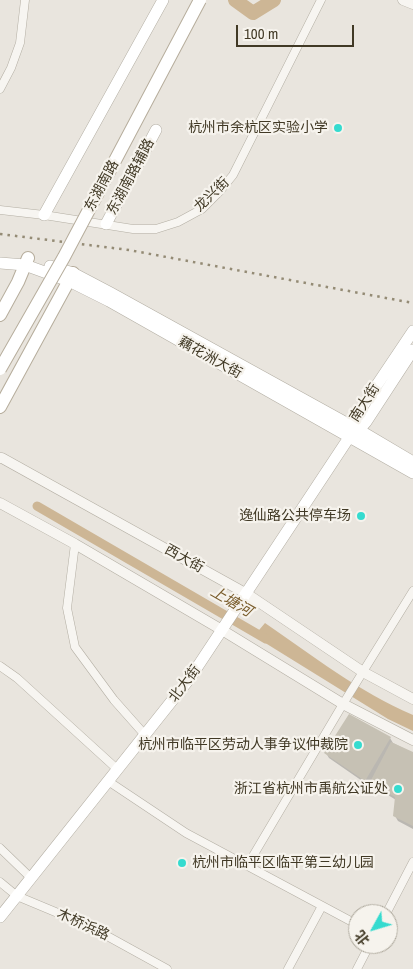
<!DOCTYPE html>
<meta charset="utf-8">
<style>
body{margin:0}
#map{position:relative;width:413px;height:969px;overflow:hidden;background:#e9e5de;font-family:"Archivo Narrow","Noto Sans SC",sans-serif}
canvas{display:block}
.north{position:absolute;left:348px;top:904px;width:50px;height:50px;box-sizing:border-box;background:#f6f3ed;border:1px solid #aea99d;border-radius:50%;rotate:231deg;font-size:14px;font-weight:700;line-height:20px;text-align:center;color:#413925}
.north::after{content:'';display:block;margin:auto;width:18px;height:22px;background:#35dbcf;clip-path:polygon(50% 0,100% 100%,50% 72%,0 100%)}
.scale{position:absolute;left:236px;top:25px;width:118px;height:22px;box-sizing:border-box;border:2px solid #413925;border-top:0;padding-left:6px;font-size:15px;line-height:18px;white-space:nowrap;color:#413925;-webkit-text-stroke:4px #f6f3ed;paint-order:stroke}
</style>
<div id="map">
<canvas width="413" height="969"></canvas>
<div class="north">北</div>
<div class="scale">100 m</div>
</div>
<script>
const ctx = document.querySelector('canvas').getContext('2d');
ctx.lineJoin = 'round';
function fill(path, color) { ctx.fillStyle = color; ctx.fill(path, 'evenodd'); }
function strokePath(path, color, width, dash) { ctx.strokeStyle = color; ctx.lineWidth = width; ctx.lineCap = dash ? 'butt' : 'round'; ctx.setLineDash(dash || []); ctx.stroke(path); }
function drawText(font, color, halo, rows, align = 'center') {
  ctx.font = font + ' "Archivo Narrow","Noto Sans SC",sans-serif'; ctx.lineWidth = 4.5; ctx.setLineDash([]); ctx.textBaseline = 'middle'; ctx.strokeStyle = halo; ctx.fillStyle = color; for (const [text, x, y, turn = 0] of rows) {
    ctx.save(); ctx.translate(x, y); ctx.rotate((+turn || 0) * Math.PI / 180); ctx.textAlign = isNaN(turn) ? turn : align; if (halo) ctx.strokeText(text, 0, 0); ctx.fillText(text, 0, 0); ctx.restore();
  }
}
fill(new Path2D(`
 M265,623C313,656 359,692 413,715V731L388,719L254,636Z`), '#cdb695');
fill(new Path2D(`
 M390,738L393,743L413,753V829L398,821L395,816L396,800L375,787L371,780L368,785L329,758L326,753Z`), '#0003');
strokePath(new Path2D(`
 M37,506L266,639`), '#cdb695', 9);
strokePath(new Path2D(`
 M235,0L253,13L274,0`), '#cdb695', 14);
fill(new Path2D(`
 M349,714L391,737L365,781L324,753Z
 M391,742L413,752V826L393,816L395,797L370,782Z`), '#c6c1b4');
const minor = new Path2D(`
 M0,89L11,68L20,43L25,0
 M0,210L44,215L133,229H156L178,222L202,209L220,191L233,175L321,0
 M75,544L67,608L75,647L114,700L145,735
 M0,666L17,678L117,769
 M108,781L186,833L358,925
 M0,848L31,878
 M247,866L343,704L413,591
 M0,882L17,896L89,926L167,969
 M386,914L413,862
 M288,969L322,906
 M357,969L370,944`);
const tertiary = new Path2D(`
 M403,0L413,4
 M0,458H2L247,594L363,672L413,699
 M0,503L75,544L222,630L343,704L413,740`);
const secondary = new Path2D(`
 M44,215L163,0
 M106,224L156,130
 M0,263L25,265L69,281L109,301L413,473
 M50,266L73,273L111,293L359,430L413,462
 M350,430V425L413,331
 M0,917L190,678L350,436L359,430L366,422L413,350`);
const primary = new Path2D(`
 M0,315L18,282L28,258
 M0,407L73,273`);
strokePath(minor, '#b3aea3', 9);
strokePath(tertiary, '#b3aea3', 11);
strokePath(secondary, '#b3aea3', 12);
strokePath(primary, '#b6ad9c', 14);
strokePath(minor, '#f7f5f1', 8);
strokePath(tertiary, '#f7f5f1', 10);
strokePath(secondary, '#fff', 11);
strokePath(primary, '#fff', 12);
strokePath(new Path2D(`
 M0,234L129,250L413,303`), '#948b75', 2.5, [2.5, 5]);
const primaryBridge = new Path2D(`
 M0,369L64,257L200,0`);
strokePath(primaryBridge, '#b6ad9c', 14, []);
strokePath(primaryBridge, '#fff', 12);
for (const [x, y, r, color] of [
 [338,128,5,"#35dbcf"],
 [361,516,5,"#35dbcf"],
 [358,745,5,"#35dbcf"],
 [398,789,5,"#35dbcf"],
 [182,863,5,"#35dbcf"]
]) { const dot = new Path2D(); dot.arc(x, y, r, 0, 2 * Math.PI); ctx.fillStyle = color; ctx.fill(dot); strokePath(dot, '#f6f3ed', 2); }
drawText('14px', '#413925', '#f6f3ed', [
 ["杭州市余杭区实验小学",328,128],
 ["逸仙路公共停车场",351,516],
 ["杭州市临平区劳动人事争议仲裁院",348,745],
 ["浙江省杭州市禹航公证处",388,789],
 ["杭州市临平区临平第三幼儿园",192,863,"left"]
], 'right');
drawText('14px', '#413925', '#f6f3ed', [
 ["东湖南路辅路",131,177,-62],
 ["东湖南路",102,186,-62],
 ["龙兴街",212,195,-44],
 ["藕花洲大街",210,358,29],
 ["南大街",365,403,-57],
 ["西大街",184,559,29],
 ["北大街",185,684,-53],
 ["木桥浜路",83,925,25]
]);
drawText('italic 15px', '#795c2b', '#f6f3ed', [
 ["上塘河",231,602,30]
]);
</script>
